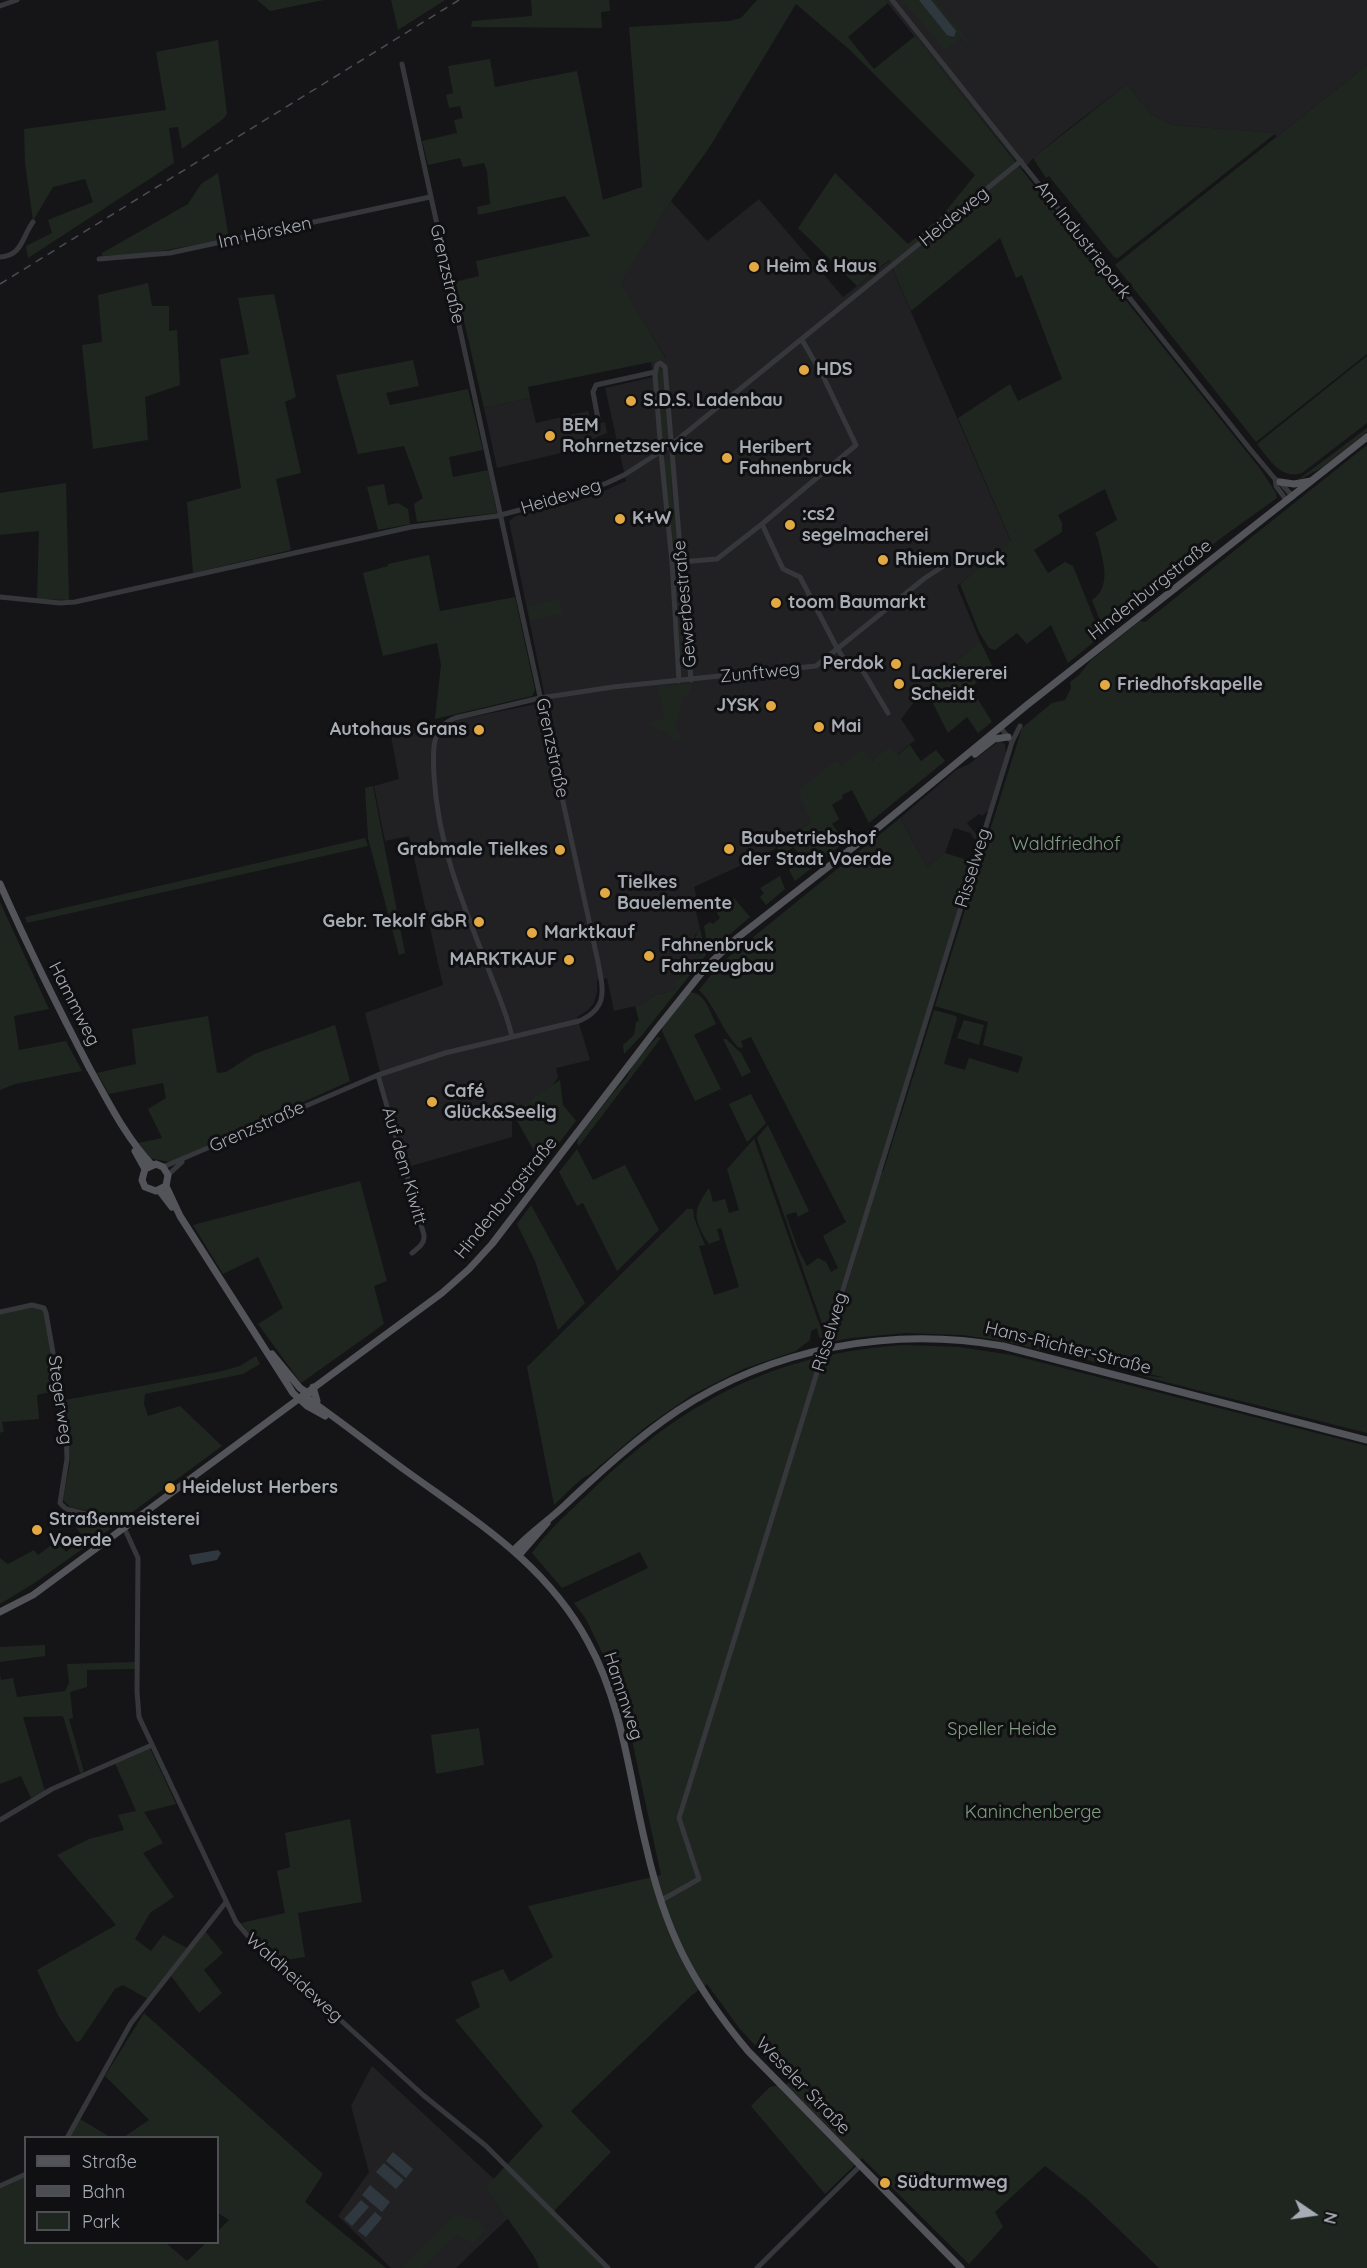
<!DOCTYPE html>
<meta charset="utf-8">
<style>
body{margin:0}
#map{position:relative;width:1367px;height:2268px;overflow:hidden;background:#151517;font-family:Quicksand,sans-serif}
canvas{display:block}
.legend{position:absolute;left:24px;top:2136px;width:195px;height:108px;box-sizing:border-box;background:#101012;border:2px solid #4d4f53;margin:0;padding:8px 10px;list-style:none;font-size:18px;color:#a8adb5}
.legend li{display:flex;align-items:center;gap:12px;height:30px}
.legend b{width:30px;border:2px solid #4d4f53}
.north{position:absolute;left:1283px;top:2184px;width:60px;height:60px;-webkit-text-stroke:4px #101012;paint-order:stroke;rotate:103deg;font-size:16px;font-weight:700;line-height:24px;text-align:center;color:#a8adb5}
.north::after{content:'';display:block;margin:auto;width:21px;height:27px;background:#a8adb5;clip-path:polygon(50% 0,100% 100%,50% 72%,0 100%)}
</style>
<div id="map">
<canvas width="1367" height="2268"></canvas>
<ul class="legend">
<li><b style="height:8px;background:#53545a"></b>Straße</li>
<li><b style="height:8px;background:#4c4d52"></b>Bahn</li>
<li><b style="height:16px;background:#1f2620"></b>Park</li>
</ul>
<div class="north">N</div>
</div>
<script>
const ctx = document.querySelector('canvas').getContext('2d');
ctx.lineJoin = 'round';
function fill(path, color) { ctx.fillStyle = color; ctx.fill(path, 'evenodd'); }
function strokePath(path, color, width, dash) { ctx.strokeStyle = color; ctx.lineWidth = width; ctx.lineCap = dash ? 'butt' : 'round'; ctx.setLineDash(dash || []); ctx.stroke(path); }
function drawText(font, color, halo, rows, align = 'center') {
  ctx.font = font + ' Quicksand,sans-serif'; ctx.lineWidth = 6; ctx.setLineDash([]); ctx.textBaseline = 'middle'; ctx.strokeStyle = halo; ctx.fillStyle = color; for (const [text, x, y, turn = 0] of rows) {
    ctx.save(); ctx.translate(x, y); ctx.rotate((+turn || 0) * Math.PI / 180); ctx.textAlign = isNaN(turn) ? turn : align; if (halo) ctx.strokeText(text, 0, 0); ctx.fillText(text, 0, 0); ctx.restore();
  }
}
fill(new Path2D(`
 M885,0H1367V65L1276,137L1275,133L1172,125L1151,114L1127,84L1072,126L1033,158L1023,170Z
 M759,199L843,297L889,261L1011,542L957,586L980,641L925,688L901,719L915,740L897,755L842,766L837,760L811,821L772,851L694,887L696,895L694,903L700,929L695,935L694,942L700,955L680,978L676,990L652,996L644,1004L614,1011L607,978L597,980V992L594,1003L588,1010L577,1017L590,1060L556,1068L558,1077L553,1085L512,1112V1137L408,1167L382,1080L365,1013L443,985L409,836L385,841L374,786L399,779L390,731L458,720L546,702L509,521L516,516L557,507L593,496L626,481L605,388L653,377L651,361L666,358L619,283L671,201L707,241Z
 M530,398L536,423L588,411L592,425L605,422L607,433L557,454L497,468L484,408Z
 M999,741L1005,744L1006,754L989,810L982,816L979,814L967,823L977,835L983,833L979,845L970,833L954,828L945,853L927,867L900,818L956,770L969,764Z
 M372,2066L522,2205L456,2268H391L338,2216L369,2172L351,2106Z`), '#212123');
fill(new Path2D(`
 M257,0H324L270,11Z
 M391,0H445L398,30Z
 M531,0H609L610,11L601,12L602,28L471,27L472,21L532,16Z
 M757,0H885L888,3L848,37L874,69L915,36L1261,470L1276,493L1277,498L1221,538L1105,633L1092,600C1113,586 1102,559 1098,539L1095,533L1117,520L1105,489L1058,515L1062,523V532L1034,550L1048,573L1065,562L1073,566L1101,636L1068,663L1051,625L1027,644L1017,633L995,650L989,648L979,632L960,584L1011,541L958,418L1010,384L1018,401L1062,379L1022,275L1016,278L1000,238L911,311L889,260L857,286L798,228L835,173L908,244L941,217L975,175L850,50L796,4L709,148L671,201L620,283L666,359L528,387L530,398L484,408L455,282L479,276L476,261L590,236L565,196L478,215L477,207L490,204L487,171L484,163L463,167L460,158L428,165L422,141L457,133L454,120L463,118L460,106L449,108L446,95L453,93L448,66L490,59L495,87L577,71L603,200L642,187L629,27L729,21L741,18Z
 M903,0H935L970,43L968,44L962,36L945,50Z
 M218,40L227,114L223,119L182,149L178,127L169,128L174,163L28,258L26,246L52,233L48,220L93,202L85,179L53,187L33,221L25,163L24,129L166,110L156,52Z
 M1367,65V354L1256,442L1115,265Z
 M1127,84L1151,114L1172,125L1276,133L1118,258L1114,257L1049,176L1046,178L1033,158Z
 M218,173L229,239L144,254L102,256V253L188,204L201,184Z
 M148,283L152,306H169V331L177,330L180,385L145,397L148,440L93,449L82,345L102,342L98,295Z
 M274,294L296,397L285,402L301,473L276,479L291,550L193,573L187,502L241,488L220,359L249,354L238,298Z
 M1367,356V423L1302,473C1281,480 1269,459 1257,444Z
 M413,360L419,386L386,393L390,405L468,389L483,450L449,457L453,477L488,470L497,513L417,522L414,504L423,498L404,446L358,454L336,375Z
 M660,370L664,374L669,435L665,439L662,438L656,375Z
 M1367,428V432L1323,467L1295,482Z
 M1367,445V1433L1134,1374L1167,1378L997,1340L962,1335L906,1333L851,1338L830,1342L881,1173L883,1172L934,1010L956,1016L957,1018L944,1064L965,1070L969,1058L1018,1073L1023,1057L983,1045L988,1022L935,1006L1022,728L1052,703L1065,700L1071,688L1070,682L1079,675L1091,660L1140,621L1145,622Z
 M666,459L671,460L672,504L674,506L678,553L672,554L663,462Z
 M66,483L69,600L37,599L39,531L0,535V493Z
 M384,484L388,505L398,503L408,509L410,524L378,530L367,487Z
 M429,555L440,611L515,597L535,690L532,696L435,719L441,665L437,643L383,656L363,573L388,566V564Z
 M675,571H680L684,646L688,670L681,672Z
 M559,598L563,613L530,621L528,607Z
 M980,641L992,666L971,688L992,722L978,733L967,717L948,733L925,688Z
 M692,684L687,697L683,696L675,727L682,739L675,741L667,733L651,726L650,722L665,719L658,687Z
 M910,745L921,761L936,750L945,761L869,823L852,790L842,795L843,798L832,805L839,819L832,824L845,842L795,881L789,870L803,858L793,847L782,855L777,848L811,821L798,791L837,760L842,766L862,750L872,761L890,747L898,755Z
 M373,786L405,953L399,955L368,838L365,788Z
 M900,818L927,867L945,853L974,862L826,1335L757,1138L768,1125L809,1211L798,1217L796,1212L786,1215L798,1249L807,1266L818,1258L826,1262L831,1272L838,1268L823,1236L846,1222L751,1037L741,1041L743,1047L739,1048C722,1031 715,1005 699,990L720,964Z
 M365,838L368,846L27,923L25,917Z
 M780,876L785,889L766,905L760,897L764,893L760,888Z
 M734,898L750,917L712,950L708,949L704,926L710,922L713,924L720,918L715,909Z
 M0,902L49,1009L14,1016L19,1050L66,1041L82,1071L15,1084L0,1090Z
 M700,929L706,955L642,1035L624,1054L623,1045L634,1035L636,1022L639,1021L635,1006L644,1004L652,996L676,990L675,984L700,955C696,944 692,939 700,929Z
 M689,992C705,992 710,1012 716,1024L694,1035L721,1089L695,1101L662,1031L663,1026Z
 M208,1016L217,1073L226,1072L254,1054L335,1025L350,1081L170,1162L149,1158L138,1143L162,1138L148,1109L166,1098L163,1083L109,1094L97,1073L136,1064L132,1029Z
 M964,1020L984,1025L979,1045L957,1038Z
 M657,1037L661,1038L579,1146L577,1143L578,1138L612,1094L627,1077L634,1063Z
 M723,1039H726L741,1053L751,1072L742,1077Z
 M560,1080L563,1105L576,1121L542,1165L512,1112Z
 M751,1094L766,1123L747,1142L729,1104Z
 M754,1139L825,1340L819,1337L817,1328L811,1331L810,1340L796,1351L743,1369L692,1395L647,1426L590,1474C580,1478 564,1496 554,1505L527,1367L687,1209H693L694,1218L705,1245L699,1246L714,1295L739,1287L721,1228L717,1229L720,1240L709,1244C693,1220 692,1211 709,1188L713,1202L725,1199L729,1213L739,1210L727,1169Z
 M577,1149L593,1180L625,1165L659,1230L617,1271L583,1203L577,1206L559,1172Z
 M360,1181L387,1281L374,1286L384,1324L301,1383L258,1324L283,1308L258,1257L223,1274L193,1225Z
 M531,1205L585,1303L558,1330L535,1261L517,1224Z
 M34,1307L42,1309L44,1313L59,1390L37,1395L39,1419L2,1422L4,1431L0,1433V1314Z
 M905,1345L959,1347L1012,1355L1367,1446V2268H1159L1086,2198L1045,2166L995,2212L1003,2227L969,2264L862,2158L825,2194L751,2106L770,2087L790,2083L739,2028L707,1984L692,1995L571,2111L611,2152L553,2212L610,2268H539L535,2258L486,2187L543,2126L455,2020L480,2007L471,1982L503,1969L510,1982L553,1957L528,1906L661,1875L622,1694L586,1619L574,1603L648,1568L640,1552L562,1588L532,1553C548,1530 571,1510 591,1491C684,1401 775,1353 905,1345Z
 M256,1356L260,1364L243,1374L145,1394L144,1404L148,1416L180,1406L222,1446L123,1519L70,1507L63,1500L70,1463L65,1400L218,1372L240,1366Z
 M65,1511L114,1522L116,1525L36,1582L0,1604V1558L8,1564L34,1550L38,1555L57,1541L66,1552L84,1538L75,1526L62,1515Z
 M45,1645V1656L0,1662V1647Z
 M135,1662V1669L87,1670V1687L70,1692L73,1718L69,1719L84,1772L80,1773L63,1716L23,1717L45,1791L31,1798L21,1776L0,1784V1674L1,1680L13,1678L17,1697L65,1691L69,1683L67,1664Z
 M479,1728L484,1765L436,1774L431,1735Z
 M150,1748L176,1804L144,1812L163,1843L143,1853L174,1897L150,1913L135,1939L151,1951L163,1935L187,1948L148,1999L123,1985L115,1989L80,2041L76,2042L59,2017L37,1970L116,1925L57,1855L89,1839L124,1830L118,1815L136,1811L115,1763Z
 M350,1819L362,1902L298,1913L305,1957L280,1961L256,1941L241,1923L285,1913L277,1871L290,1867L285,1833Z
 M205,1931L223,1953L204,1970L222,1993L199,2013L171,1976Z
 M144,2013L323,2174L305,2202L386,2268H0V2189L25,2177L26,2242L166,2243L187,2261L206,2243L218,2242V2231L229,2220L218,2213V2138L124,2137L149,2120L105,2076Z
 M80,2119L110,2137L69,2138Z
 M455,2214L479,2221L485,2230L473,2243L456,2235L422,2268H403Z`), '#1f2620');
fill(new Path2D(`
 M919,0H931L956,31L954,37L947,35Z
 M218,1550L221,1553L217,1560L192,1565L189,1555Z
 M393,2152L413,2169L406,2178L386,2161Z
 M384,2163L404,2180L396,2189L376,2172Z
 M370,2185L390,2202L382,2212L362,2195Z
 M361,2200L369,2207L352,2226L344,2219Z
 M375,2212L382,2218L366,2237L358,2231Z`), '#2f383e');
strokePath(new Path2D(`
 M892,0L1250,449L1275,479L1280,482L1293,497
 M0,6L17,0
 M0,257C22,256 22,237 33,222
 M99,259L170,253L430,197
 M598,419L593,392L596,385L655,372
 M1275,479L1276,486L1287,501
 M762,524L783,569L800,577L837,648L846,662L863,671L888,713
 M680,562L717,559L762,524L856,445L823,376L802,340
 M0,597L60,603L75,602L411,527L497,516L572,496L607,483L624,475L671,445L1021,161
 M679,681L672,562L661,453L655,375L657,365L660,363L665,367L691,680
 M1000,727L1012,742L1020,726
 M512,1037C507,1013 496,990 488,968C463,904 438,845 434,776C433,752 430,728 455,718L540,698L613,687L816,666L925,578L945,565
 M378,1075L424,1235C425,1244 418,1248 412,1253
 M163,1167L378,1075L445,1053L579,1021C609,1008 603,989 598,962L402,64
 M168,1175L182,1162
 M0,1312L32,1305L44,1308L46,1313L66,1426L67,1459L60,1503L66,1509L122,1523L138,1558L137,1691L139,1717L236,1922L248,1936L423,2095L486,2146L608,2268
 M0,1820L52,1789L152,1745
 M660,1901L699,1879L679,1818L823,1353L827,1349L828,1338L1012,742
 M67,2138L131,2023L226,1902
 M0,2186L26,2174
 M757,2268L860,2166`), '#36373b', 5);
strokePath(new Path2D(`
 M1280,482L1294,484L1311,481
 M975,754L994,739L1008,737
 M0,884C28,947 58,1008 90,1069C108,1101 126,1138 152,1165
 M135,1151L145,1169L142,1180L145,1187L156,1191L166,1186L168,1175L163,1167L156,1164L145,1169
 M166,1186L180,1216L293,1393L307,1406L325,1416
 M159,1190L172,1207
 M272,1354L300,1388L309,1394
 M313,1387L317,1401
 M303,1395C339,1420 373,1447 409,1473C478,1523 546,1564 588,1642C623,1705 629,1777 646,1846C665,1931 692,1984 748,2051L961,2268
 M514,1550C530,1533 548,1521 565,1505C600,1472 637,1438 677,1411C772,1348 890,1326 1003,1346L1367,1440
 M520,1554L547,1523
 M0,1612L33,1595L442,1293L469,1269L492,1244L655,1031L707,966L737,938L874,831L1027,705L1367,437`), '#53545a', 7);
strokePath(new Path2D(`
 M0,284L459,0`), '#4c4d52', 1.5, [8, 6]);
for (const [x, y, r, color] of [
 [754,267,6,"#e1a843"],
 [804,370,6,"#e1a843"],
 [631,401,6,"#e1a843"],
 [550,436,6,"#e1a843"],
 [727,458,6,"#e1a843"],
 [620,519,6,"#e1a843"],
 [790,525,6,"#e1a843"],
 [883,560,6,"#e1a843"],
 [776,603,6,"#e1a843"],
 [896,664,6,"#e1a843"],
 [899,684,6,"#e1a843"],
 [1105,685,6,"#e1a843"],
 [771,706,6,"#e1a843"],
 [819,727,6,"#e1a843"],
 [479,730,6,"#e1a843"],
 [729,849,6,"#e1a843"],
 [560,850,6,"#e1a843"],
 [605,893,6,"#e1a843"],
 [479,922,6,"#e1a843"],
 [532,933,6,"#e1a843"],
 [649,956,6,"#e1a843"],
 [569,960,6,"#e1a843"],
 [432,1102,6,"#e1a843"],
 [170,1488,6,"#e1a843"],
 [37,1530,6,"#e1a843"],
 [885,2183,6,"#e1a843"]
]) { const dot = new Path2D(); dot.arc(x, y, r, 0, 2 * Math.PI); ctx.fillStyle = color; ctx.fill(dot); strokePath(dot, '#101012', 2); }
drawText('18px', '#a8adb5', '#101012', [
 ["Heideweg",954,217,-39],
 ["Im Hörsken",265,233,-12],
 ["Am Industriepark",1083,240,52],
 ["Grenzstraße",447,274,77],
 ["Heideweg",561,497,-17],
 ["Hindenburgstraße",1150,590,-38],
 ["Gewerbestraße",685,604,-95],
 ["Zunftweg",760,673,-6],
 ["Grenzstraße",552,748,78],
 ["Risselweg",973,868,-73],
 ["Hammweg",74,1004,63],
 ["Grenzstraße",257,1127,-24],
 ["Auf dem Kiwitt",404,1166,74],
 ["Hindenburgstraße",506,1198,-51],
 ["Risselweg",830,1332,-73],
 ["Hans-Richter-Straße",1068,1348,14],
 ["Stegerweg",60,1400,82],
 ["Hammweg",623,1696,72],
 ["Waldheideweg",294,1978,42],
 ["Weseler Straße",803,2086,46]
]);
drawText('bold 18px', '#a8adb5', '#101012', [
 ["Heim & Haus",766,267],
 ["HDS",816,370],
 ["S.D.S. Ladenbau",643,401],
 ["BEM",562,426],
 ["Rohrnetzservice",562,447],
 ["Heribert",739,448],
 ["Fahnenbruck",739,469],
 [":cs2",802,515],
 ["segelmacherei",802,536],
 ["K+W",632,519],
 ["Rhiem Druck",895,560],
 ["toom Baumarkt",788,603],
 ["Perdok",884,664,"right"],
 ["Lackiererei",911,674],
 ["Scheidt",911,695],
 ["Friedhofskapelle",1117,685],
 ["JYSK",759,706,"right"],
 ["Mai",831,727],
 ["Autohaus Grans",467,730,"right"],
 ["Baubetriebshof",741,839],
 ["der Stadt Voerde",741,860],
 ["Grabmale Tielkes",548,850,"right"],
 ["Tielkes",617,883],
 ["Bauelemente",617,904],
 ["Gebr. Tekolf GbR",467,922,"right"],
 ["Marktkauf",544,933],
 ["Fahnenbruck",661,946],
 ["Fahrzeugbau",661,967],
 ["MARKTKAUF",557,960,"right"],
 ["Café",444,1092],
 ["Glück&Seelig",444,1113],
 ["Heidelust Herbers",182,1488],
 ["Straßenmeisterei",49,1520],
 ["Voerde",49,1541],
 ["Südturmweg",897,2183]
], 'left');
drawText('18px', '#819f82', '#101012', [
 ["Waldfriedhof",1066,845],
 ["Speller Heide",1002,1730],
 ["Kaninchenberge",1033,1813]
]);
</script>
